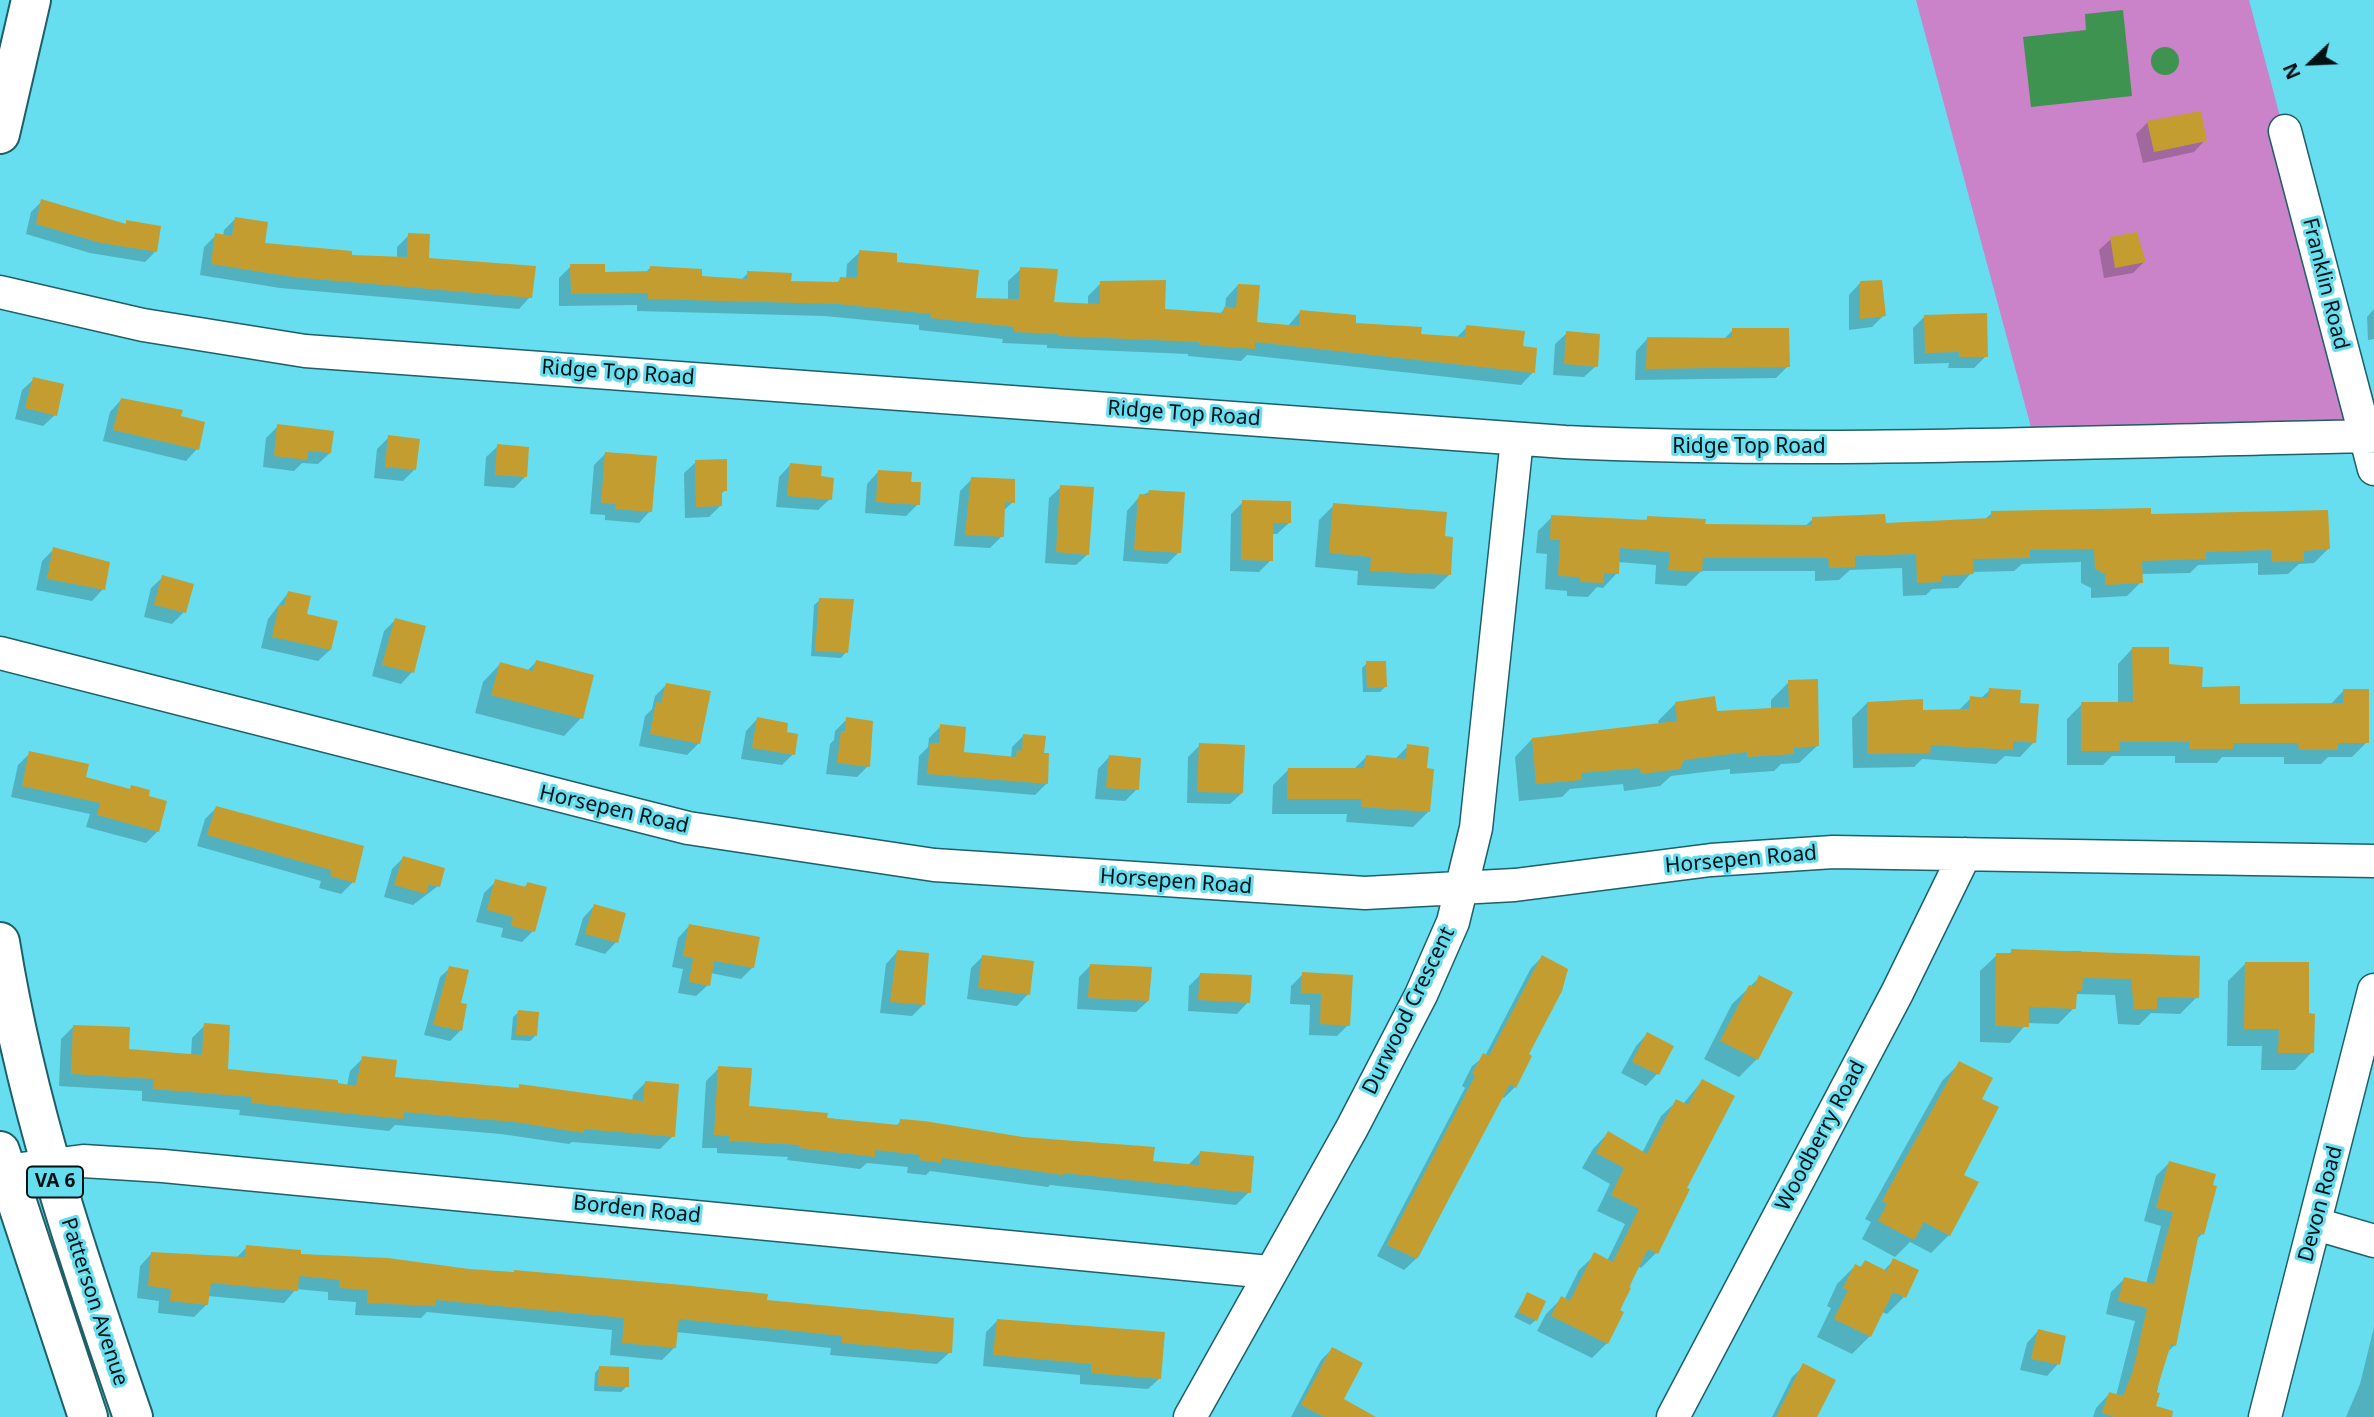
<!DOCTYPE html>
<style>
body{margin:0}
#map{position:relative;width:2374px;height:1417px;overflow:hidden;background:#66deef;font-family:"Noto Sans",sans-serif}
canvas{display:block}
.north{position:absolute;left:2276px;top:28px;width:70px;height:70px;-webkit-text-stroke:5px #66deef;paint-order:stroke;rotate:247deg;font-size:19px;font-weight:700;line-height:28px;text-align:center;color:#001114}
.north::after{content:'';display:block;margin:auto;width:24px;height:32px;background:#001114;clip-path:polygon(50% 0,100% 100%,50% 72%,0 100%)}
</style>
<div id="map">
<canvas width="2374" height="1417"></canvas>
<div class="north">N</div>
</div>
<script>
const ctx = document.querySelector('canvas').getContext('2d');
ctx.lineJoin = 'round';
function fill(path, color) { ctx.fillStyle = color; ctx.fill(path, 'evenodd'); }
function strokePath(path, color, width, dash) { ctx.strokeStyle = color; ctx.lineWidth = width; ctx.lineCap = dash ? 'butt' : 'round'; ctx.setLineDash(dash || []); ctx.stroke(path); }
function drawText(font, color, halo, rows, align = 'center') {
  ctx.font = font + ' "Noto Sans",sans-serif'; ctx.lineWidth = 6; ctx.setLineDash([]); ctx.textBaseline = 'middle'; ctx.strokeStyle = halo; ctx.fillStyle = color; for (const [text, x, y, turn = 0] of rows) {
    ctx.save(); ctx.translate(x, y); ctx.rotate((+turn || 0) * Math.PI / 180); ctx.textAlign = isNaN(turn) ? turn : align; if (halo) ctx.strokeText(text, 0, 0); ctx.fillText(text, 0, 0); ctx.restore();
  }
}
fill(new Path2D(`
 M1916,0H2249L2365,436L2035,442Z`), '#ca82c8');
fill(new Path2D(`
 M2123,10L2132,96L2031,107L2023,37L2086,30L2085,14Z
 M2151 61a14 14 0 1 1 28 0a14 14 0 1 1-28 0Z`), '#3f9350');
fill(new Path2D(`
 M2148,122L2205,140L2194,152L2143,163L2136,134Z
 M42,201L124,225L127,222L156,251L145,262L90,253L26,234L31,212Z
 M235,219L263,245L350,256L397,259V247L409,235L427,259L530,297L519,309L280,288L200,275L204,247L216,235L223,236L224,230Z
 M2111,239L2144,262L2133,273L2104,278L2099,250Z
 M860,252L895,264L974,300L1008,301V281L1021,269L1052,303L1088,305V296L1101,283L1164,310L1219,315L1225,308L1226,298L1238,285L1255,323L1288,326L1300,312L1419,336L1456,338L1467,327L1521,348L1533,372L1521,385L1247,355L1241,361L1188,356V354L1047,348V345L1002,343L1003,339L919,330V325L824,316L637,311V305L559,306V278L571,266L603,273L646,272L650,268L700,278L741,280L748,273L790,282L835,284L841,279H846L847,264Z
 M1860,283L1884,315L1872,327L1849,330V295Z
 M2374,309V339L2368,340L2367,317Z
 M1925,316L1986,356L1974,368H1948L1949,363L1914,364L1913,328Z
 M1733,330L1788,366L1776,378L1635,380L1636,351L1647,339L1723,340Z
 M1567,333L1596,366L1584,377L1553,375L1555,344Z
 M34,379L55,415L43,426L15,419L22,390Z
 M121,400L179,417L197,449L186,461L103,441L110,412Z
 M278,426L330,453L318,464L302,463L294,471L263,467L266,438Z
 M389,437L415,469L403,481L374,478L377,449Z
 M498,446L525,477L514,488L484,486L486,457Z
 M606,453L650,511L639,523L605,520V515L590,514L594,465Z
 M696,462L725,490L720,495V506L709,517L685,518L684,473Z
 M790,465L820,478L830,499L818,510L776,507L779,477Z
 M878,472L909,483L918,504L906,516L865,513L867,484Z
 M972,479L1013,502L1003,511L1002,536L990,548L954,546L960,491Z
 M1061,487L1088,554L1076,565L1045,563L1049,498Z
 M1149,492L1179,552L1167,564L1123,561L1127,511L1140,496Z
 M1243,502L1289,523L1277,534H1271V560L1259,572L1230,571L1231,514Z
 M1334,505L1449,575L1434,589L1357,585L1358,571L1315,567L1319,520Z
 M1992,513L2150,516L2328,549L2314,563L2299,564L2288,574L2258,575V563L2198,565L2190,573L2141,574V582L2127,596L2091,598V588L2081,583V562L2022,564L2014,571L1972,572L1958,588L1932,589L1926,595L1903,596L1902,568L1850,570L1839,580L1815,581V571H1701L1686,586L1655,584L1656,565L1618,562L1617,573L1603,588L1597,587L1588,597L1567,596V591L1545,589L1547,554L1536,553L1538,531L1552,517L1644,522L1648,518L1704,526H1805L1813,519L1884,524L1984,520Z
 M54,549L103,589L92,601L36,590L42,561Z
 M163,577L184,612L172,624L144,617L151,588Z
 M288,593L330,650L318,661L261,648L268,619Z
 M820,600L846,652L841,658L811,656L814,605Z
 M395,620L412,672L401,684L372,676L384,631Z
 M2132,649L2167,666L2200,688L2238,705H2330L2344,690L2367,742L2352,757H2328L2321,764H2284V757H2222L2217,763H2175V756H2112L2103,765H2067V719L2082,704H2118V664Z
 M537,661L581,718L564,736L475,713L483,682L500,664L527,671Z
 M1367,663L1385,687L1380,692H1363L1362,668Z
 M1789,682L1817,746L1799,763L1781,764L1774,771L1730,774V769L1671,776L1660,786L1624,791L1623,784L1570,789L1562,797L1519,801L1515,757L1532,739L1659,725L1658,721L1676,703L1715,713L1771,710V700Z
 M666,685L699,743L687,755L639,746L645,716L652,709L655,696Z
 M1990,690L2018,705L2034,742L2020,757L2005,756L1996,764L1922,759L1914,767L1853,768L1852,718L1867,703L1921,712L1958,711L1971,698L1980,699Z
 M757,719L793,754L782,765L741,759L746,731Z
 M847,719L868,766L857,777L826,774L830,744L834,740L835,731Z
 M941,726L962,753L1011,759L1012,747L1023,736L1042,755L1047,783L1035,795L917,785L919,756L928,747L929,738Z
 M1200,745L1242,793L1230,804L1187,803L1188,757Z
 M1408,746L1425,770L1429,811L1413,827L1346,822L1347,814H1272L1273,785L1288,770H1353L1366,757L1395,759Z
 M30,753L84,779L129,790L132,787L147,797L158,831L146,843L86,827L90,814L11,797L18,765Z
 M1109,757L1137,789L1125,801L1095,799L1098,769Z
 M216,808L362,847L353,882L341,894L319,888L321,881L197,846L205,819Z
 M403,858L438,886L413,905L384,897L392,869Z
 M496,881L523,888L528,884L533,931L522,942L501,937L503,928L476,922L484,893Z
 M594,906L616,942L605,954L575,945L583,918Z
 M689,926L753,967L741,979L710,973L708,985L696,996L678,993L683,969L672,967L678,938Z
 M2012,951H2081V955L2197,997L2180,1014L2151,1013L2139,1025L2118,1024L2115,995L2076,994L2074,1008L2058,1024L2027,1023L2010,1043L1980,1042V971L1997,955H2008Z
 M897,952L923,1005L912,1016L880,1013L886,964Z
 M983,956L1028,994L1017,1006L967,999L971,968Z
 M1542,957L1526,1055L1515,1087L1504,1098L1501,1097L1419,1256L1404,1270L1377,1256L1465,1088L1462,1086L1472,1066L1485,1056L1531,968Z
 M2246,963L2307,1015L2312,1052L2295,1070H2261L2262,1046H2227L2228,981Z
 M1090,966L1148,1001L1136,1012L1077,1009L1079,977Z
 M450,968L459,1004L465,1005L460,1031L450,1041L424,1035L440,977Z
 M1303,974L1351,976L1348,1025L1337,1036L1309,1035L1310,1005L1290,1004L1291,986Z
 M1200,975L1248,1002L1237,1014L1188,1011L1189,986Z
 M1760,977L1790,993L1757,1059L1739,1077L1704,1059L1732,1004Z
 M519,1012L535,1036L530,1041L511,1040L513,1017Z
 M205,1025L226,1071L347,1086L350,1071L363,1058L394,1079L516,1090L520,1086L632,1102L633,1095L645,1083L673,1136L660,1149L572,1142L569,1144L501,1134L395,1125L389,1131L239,1115L240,1110L142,1101V1091L59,1086L61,1039L74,1026L127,1051L191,1056L192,1038Z
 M1647,1034L1671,1046L1657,1074L1646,1086L1621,1073L1636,1046Z
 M1960,1063L1979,1099L1949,1235L1931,1253L1910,1242L1895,1257L1862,1239L1871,1222L1865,1219L1942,1081Z
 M719,1068L748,1107L895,1127L901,1121L1151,1162L1187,1166L1200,1153L1249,1192L1236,1205L1050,1185L1048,1187L930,1171L926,1175L907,1173L908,1167L867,1163L860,1169L787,1160L788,1157L717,1153V1148H702L706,1081Z
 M1702,1081L1684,1188L1657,1252L1641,1268L1638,1266L1607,1343L1592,1358L1537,1331L1546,1314L1562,1298L1564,1300L1579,1270L1595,1255L1607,1261L1625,1224L1597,1211L1610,1184L1582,1168L1593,1149L1608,1133L1642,1153L1661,1116L1677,1101L1683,1104Z
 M2169,1163L2202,1234L2196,1240L2175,1345L2166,1353L2151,1417H2093L2096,1408L2109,1394L2116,1396L2135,1321L2106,1314L2111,1292L2124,1279L2146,1284L2161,1226L2144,1221L2156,1176Z
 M247,1247L299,1256L765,1301L950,1352L937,1364L830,1355L831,1348L676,1332L674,1348L662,1360L610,1355L612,1330L427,1312L421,1318L355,1315L356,1302L328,1300V1292L296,1289L284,1303L208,1296L207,1304L194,1317L158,1313L159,1301L137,1298L140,1266L152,1253L235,1259Z
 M1894,1260L1904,1297L1887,1314L1882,1312L1870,1336L1852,1354L1817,1337L1831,1308L1827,1306L1837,1284L1855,1266L1859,1268L1865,1262L1883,1271Z
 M1527,1294L1536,1320L1530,1325L1514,1317Z
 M997,1321L1160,1378L1148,1389L1080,1384V1375L983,1366L986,1332Z
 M2374,1327V1417H2346L2360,1384Z
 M2038,1331L2058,1364L2047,1376L2020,1370L2027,1343Z
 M1332,1349L1348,1417H1291L1321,1360Z
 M1804,1366L1815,1417H1772L1792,1377Z
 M600,1367L627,1386L621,1392L594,1391L595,1373Z`), '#0003');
fill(new Path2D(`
 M2201,111L2207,141L2154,152L2147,121Z
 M41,199L126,224V220L161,226L157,252L101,243L36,224Z
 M235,217L268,222L265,243L352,251V255L407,257L408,233L430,234L429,258L536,266L532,298L293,277L211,264L215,233L232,236Z
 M2137,232L2146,262L2115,268L2110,237Z
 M859,250L897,253V262L979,270L976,298L1019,299L1020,267L1058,269L1054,302L1100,304V281L1166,280L1165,309L1223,313L1224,307L1236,308L1238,284L1260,285L1257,322L1299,326L1300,310L1356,315V323L1422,327L1421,334L1465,337L1466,325L1525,331L1523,346L1537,348L1535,373L1255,342V349L1199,345V342L1058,336V334L1014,332V327L930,318L931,314L838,304L648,299V293L571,294L570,264H605V272L650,271V266L702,269V276L747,279V271L792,273L791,281L839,282L840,277L857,278Z
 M1882,280L1886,316L1860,319V281Z
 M1987,313L1988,357H1959V352L1925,353L1924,315Z
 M1732,328H1789L1790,367L1646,369L1647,337L1732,338Z
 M1566,331L1600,334L1598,367L1564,364Z
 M33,377L64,384L57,416L25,408Z
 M121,398L183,410L181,416L205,422L199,450L113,430Z
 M277,424L334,431L331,453L308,451L307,460L274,456Z
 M388,435L420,439L416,470L385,467Z
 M497,444L529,447L527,477L495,475Z
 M605,452L657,456L652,512L615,509L616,504L601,503Z
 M727,459V491H722V506L696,507L695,460Z
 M790,463L822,466L821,476L834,478L832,500L787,496Z
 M878,470L912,472L911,482H921L920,505L876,502Z
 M971,477L1015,479V503L1005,502L1004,537L965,535Z
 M1060,485L1094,487L1089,555L1056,552Z
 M1149,490L1185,492L1181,553L1134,550L1138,498L1140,494L1148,495Z
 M1242,500L1291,501V523H1273V561L1241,560Z
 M1333,503L1447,512L1445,536L1453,537L1451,575L1370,571L1371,557L1329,553Z
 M2151,508V514L2328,510L2330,549L2304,551V561L2272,562L2271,550L2206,552V559L2142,561L2143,583L2105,585V574L2095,569L2094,549L2030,550V558L1973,559L1974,574L1941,576L1942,582L1917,583L1916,554L1855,556V567L1829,568L1828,558H1703L1702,572L1668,570L1670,552L1620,548L1619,574L1604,573V583L1580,582V577L1558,576L1560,540H1550L1551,515L1647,520V516L1706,519L1705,524L1812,525V517L1885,514L1886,523L1991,518V511Z
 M53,547L110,562L105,590L47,579Z
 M162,575L194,584L186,613L154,605Z
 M288,591L311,596L307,614L338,621L331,650L272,637L279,605L284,606Z
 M819,598L854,599L848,653L815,651Z
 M395,618L426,626L414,673L382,665Z
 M2132,647H2169V664L2203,667L2202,687L2240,686V704L2343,703V689H2369V743H2338V750H2299L2298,743H2233V749H2189V742H2119L2120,751H2081V702H2133Z
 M536,660L594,675L583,719L491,695L500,662L533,671Z
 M1366,661H1386L1387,687L1367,688Z
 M1818,679L1819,746L1794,748V754L1747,757V752L1684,760L1680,769L1641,774L1640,768L1581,773L1582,780L1536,784L1532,738L1677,721L1675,702L1715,696L1717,711L1789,707L1788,680Z
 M666,683L711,691L700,744L650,734L656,702L661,703Z
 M1989,688L2021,690L2020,703L2039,704L2036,743L2013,741V750L1931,745L1930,753L1867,754V702L1923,699V710L1969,709L1970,696L1988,698Z
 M757,717L788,723L787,732L798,734L795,755L752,748Z
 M846,717L873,721L870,767L837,763L841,731H845Z
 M940,724L966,727L964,752L1016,757L1017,750L1022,751L1023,734L1046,736L1044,753H1049L1048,784L927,774L930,743H939Z
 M1199,743L1245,745L1243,793L1197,792Z
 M1407,744L1429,747L1427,768L1434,769L1430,812L1361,807L1362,799H1287L1288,768H1364L1366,755L1406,759Z
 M29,751L89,764L86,777L130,789L131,785L150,790L149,796L167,801L159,832L97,815L100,803L22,786Z
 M1109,755L1141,758L1139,790L1106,788Z
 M216,806L364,846L355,883L330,876L331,870L207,835Z
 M403,856L445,868L440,887L429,884L426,894L394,885Z
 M495,879L526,887L527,882L547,887L535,932L511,926L513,917L487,910Z
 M594,904L626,913L618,943L585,934Z
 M689,924L760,937L754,968L714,961L710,986L689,982L693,958L683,956Z
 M2011,949L2200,956L2199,998L2157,997V1009H2134L2131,979L2083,978L2082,991H2077L2076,1009L2029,1007V1027L1995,1026L1996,953H2011Z
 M897,950L929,953L925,1005L890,1002Z
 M982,955L1034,961L1030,995L978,988Z
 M1542,955L1568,969L1562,991L1529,1054L1532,1056L1516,1088L1510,1084L1417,1259L1387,1245L1475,1076L1472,1074L1483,1053L1489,1056Z
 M2245,962H2309V1013L2315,1014L2314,1053H2278L2279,1029H2244Z
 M1090,964L1152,967L1149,1001L1088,998Z
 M449,966L469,970L461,1003L467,1004L462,1031L433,1025Z
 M1302,972L1353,975L1350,1026L1320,1024L1321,994L1301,993Z
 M1200,973L1252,975L1250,1003L1198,1000Z
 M1759,975L1793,992L1758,1060L1720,1041L1749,985L1754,987Z
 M518,1010L539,1012L537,1036L516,1035Z
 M204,1023L230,1025L228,1069L338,1080V1083L356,1086L362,1056L397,1060L395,1077L519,1088V1084L643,1101L645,1081L679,1084L675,1137L584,1129V1133L514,1122L404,1112L403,1119L333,1112L251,1103L252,1097L153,1089L154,1079L71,1074L73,1025L130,1027L129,1049L202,1055Z
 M1647,1032L1674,1046L1659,1075L1632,1062Z
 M1959,1061L1993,1078L1982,1099L1999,1107L1964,1175L1979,1182L1950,1236L1924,1222L1914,1240L1878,1221L1887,1204L1882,1201Z
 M718,1066L752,1068L749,1106L828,1113L827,1118L899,1125L900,1119L924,1121L1023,1137L1155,1147L1153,1161L1199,1165L1200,1151L1254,1156L1251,1193L1063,1173V1175L942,1158L941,1163L919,1160L920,1155L875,1150V1157L799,1148L800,1145L729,1141V1136L714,1135Z
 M1702,1079L1735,1096L1687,1188L1690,1189L1658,1254L1648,1249L1629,1287L1631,1288L1620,1310L1624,1312L1608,1344L1551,1316L1561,1296L1570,1301L1594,1252L1613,1262L1639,1209L1611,1195L1624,1168L1596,1153L1608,1131L1647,1154L1676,1099L1688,1105Z
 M2169,1161L2216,1174L2213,1185L2217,1186L2204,1235L2199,1233L2176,1346L2171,1344L2156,1392L2160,1393L2156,1406L2173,1411L2172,1417H2115L2102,1413L2109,1392L2123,1396L2133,1371L2147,1308L2118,1301L2124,1277L2154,1284L2173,1212L2156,1208Z
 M246,1245L301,1250V1254L388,1258L469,1269L514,1272V1270L682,1285L768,1294L767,1300L954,1318L952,1353L842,1343V1336L679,1319L676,1348L622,1343L624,1318L436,1300L435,1306L367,1303L368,1290L339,1288L340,1280L299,1276L298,1291L211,1283L208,1305L170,1301L171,1289L148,1286L151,1252L245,1257Z
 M1893,1258L1919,1270L1906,1298L1893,1292L1871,1337L1834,1319L1848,1290L1843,1288L1855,1264L1861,1267L1865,1260L1887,1271Z
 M1527,1292L1546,1301L1537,1321L1518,1312Z
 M997,1319L1165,1332L1161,1379L1091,1373V1364L993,1355Z
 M2038,1329L2066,1336L2060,1365L2031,1359Z
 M1332,1347L1363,1363L1344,1399L1376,1417H1324L1301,1405Z
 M1803,1363L1836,1380L1817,1417H1776Z
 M599,1366L629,1367V1387L598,1386Z`), '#c49d31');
const minor = new Path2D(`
 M2285,131L2374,469
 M0,292L143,325L305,351L1565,442C1834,454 2105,441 2374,436
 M0,653L688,828L934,865L1365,893L1515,885L1711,860L1833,852L2374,861
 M5,1171L83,1161L163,1166L1269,1272
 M2316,1224L2374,1241
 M1190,1417L1352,1128L1421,995L1453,922L1476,828L1517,439
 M1673,1417L1897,993L1965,854
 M2265,1417L2374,990`);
const major = new Path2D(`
 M0,134L31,0
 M0,942C26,1105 79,1261 133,1417
 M0,1151L88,1417`);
strokePath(minor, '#1e5f68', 35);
strokePath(major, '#1e5f68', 42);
strokePath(minor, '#fff', 32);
strokePath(major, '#fff', 38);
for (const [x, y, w] of [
 [55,1182,56]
]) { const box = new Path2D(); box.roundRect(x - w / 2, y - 15.5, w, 31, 5); ctx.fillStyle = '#66deef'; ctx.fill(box); strokePath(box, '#001114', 2); }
drawText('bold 19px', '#001114', null, [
 ["VA 6",55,1182]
]);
drawText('21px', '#001114', '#66deef', [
 ["Franklin Road",2325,284,76],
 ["Ridge Top Road",618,373,4],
 ["Ridge Top Road",1184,414,4],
 ["Ridge Top Road",1749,447],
 ["Horsepen Road",614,810,13],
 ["Horsepen Road",1741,860,-5],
 ["Horsepen Road",1176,882,4],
 ["Durwood Crescent",1409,1011,-64],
 ["Woodberry Road",1821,1136,-62],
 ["Devon Road",2321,1204,-75],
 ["Borden Road",637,1210,6],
 ["Patterson Avenue",94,1302,72]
]);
</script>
